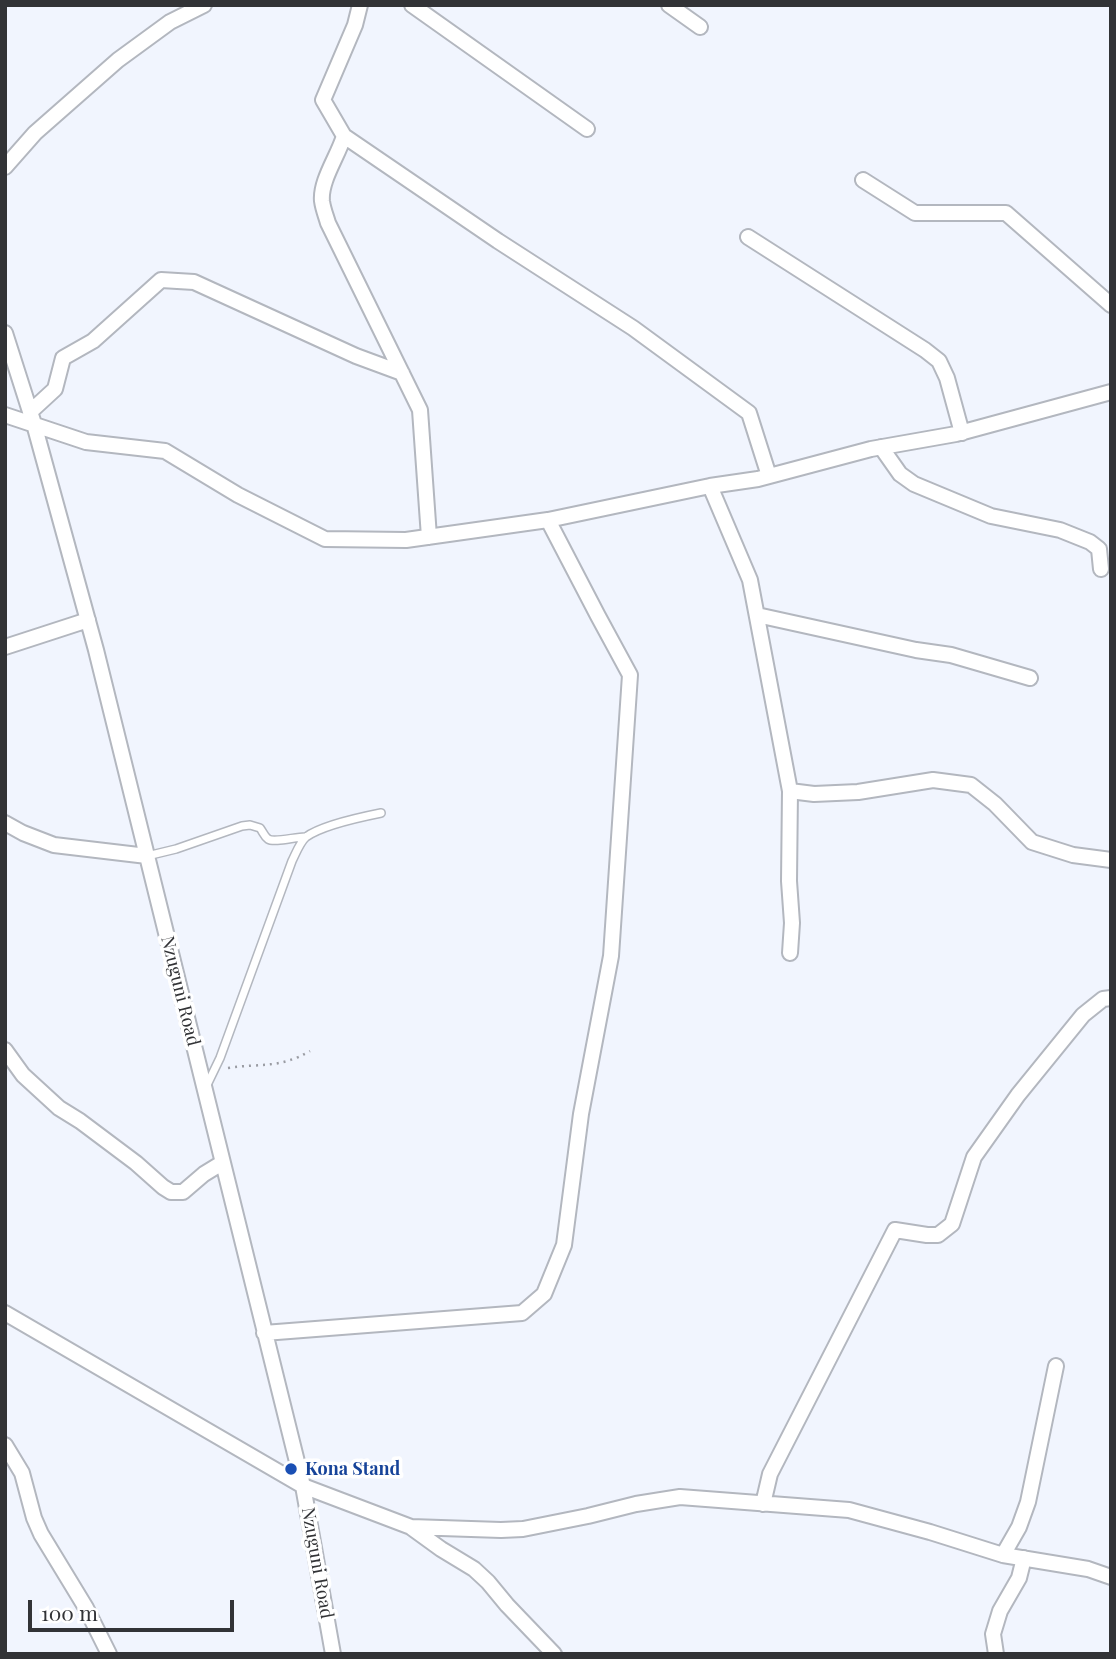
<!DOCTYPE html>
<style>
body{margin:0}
#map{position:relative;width:1116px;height:1659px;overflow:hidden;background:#f1f5fe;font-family:"Playfair Display",serif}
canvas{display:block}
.frame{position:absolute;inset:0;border:7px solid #323336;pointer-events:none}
.scale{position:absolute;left:28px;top:1600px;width:206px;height:32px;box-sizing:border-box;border:4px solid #323336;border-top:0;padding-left:9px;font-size:21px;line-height:24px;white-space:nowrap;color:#323336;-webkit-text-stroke:5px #fff;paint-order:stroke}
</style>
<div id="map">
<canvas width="1116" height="1659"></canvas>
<div class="frame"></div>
<div class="scale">100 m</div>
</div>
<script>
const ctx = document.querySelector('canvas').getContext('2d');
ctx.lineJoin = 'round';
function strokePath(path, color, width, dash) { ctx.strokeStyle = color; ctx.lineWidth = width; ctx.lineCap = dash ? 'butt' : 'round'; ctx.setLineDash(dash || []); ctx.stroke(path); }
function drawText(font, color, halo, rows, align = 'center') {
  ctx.font = font + ' "Playfair Display",serif'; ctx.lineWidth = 7; ctx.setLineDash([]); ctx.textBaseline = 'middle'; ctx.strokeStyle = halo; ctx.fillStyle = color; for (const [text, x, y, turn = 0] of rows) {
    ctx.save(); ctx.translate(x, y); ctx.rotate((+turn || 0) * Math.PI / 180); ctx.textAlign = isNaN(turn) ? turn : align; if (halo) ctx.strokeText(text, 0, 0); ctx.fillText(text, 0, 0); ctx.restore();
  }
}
const lane = new Path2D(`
 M147,856L176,849L242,826L250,825L260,828C263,832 264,836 268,839C274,843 295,837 305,837
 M206,1087L220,1058L292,861C296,853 300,842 306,837C322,825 361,817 381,813`);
const street = new Path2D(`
 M360,5L355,25L323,100L344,136C338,156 320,181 322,201C323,209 326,216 328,223L420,410L429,537
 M412,5L587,129
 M669,5L700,27
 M344,136L498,241L633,328L749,413L769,476
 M5,167L35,133L118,60L170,22L204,5
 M863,180L915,213H1006L1111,305
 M748,237L925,350L939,361L947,378L962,433
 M5,333L34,424L96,650L303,1486L333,1654
 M30,412L55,389L63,358L93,341L161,280L194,282L356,356L402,373
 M5,415L86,442L165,451L238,495L325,539L406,540L548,520L710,486L758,479L871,449L956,434L1111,392
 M881,447L900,474L914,484L991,516L1060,530L1090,542L1099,549L1101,569
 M710,486L750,580L790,791L814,794L858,792L933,780L971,785L995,804L1032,842L1073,855L1111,860
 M757,615L916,650L951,655L1030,678
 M5,647L88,620
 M790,791L789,881L792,923L790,953
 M5,823L23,833L54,845L147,856
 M5,1050L23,1075L59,1108L80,1121L136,1163L163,1187L171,1192H183L204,1174L222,1163
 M5,1313L303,1486L411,1527L501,1530L523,1529L588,1516L636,1504L680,1497L849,1510L930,1532L1003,1555L1088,1569L1111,1577
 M264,1333L522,1313L544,1294L564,1245L581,1114L611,956L630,675L598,616L548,520
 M5,1445L22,1473L34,1518L41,1534L86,1608L109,1654
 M763,1504L770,1474L895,1230L927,1235H938L952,1224L974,1157L1018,1095L1083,1015L1103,999L1111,998
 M412,1528L441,1549L474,1569L488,1582L507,1605L554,1654
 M1003,1555L1019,1527L1028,1502L1056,1366
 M996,1654L993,1634L1000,1611L1019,1578L1024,1558`);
strokePath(lane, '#b3b7bf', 10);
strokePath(street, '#b3b7bf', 18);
strokePath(new Path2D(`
 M228,1068C261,1063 279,1069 310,1051`), '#9a9ca3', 2.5, [2, 5]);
strokePath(lane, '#fff', 7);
strokePath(street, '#fff', 14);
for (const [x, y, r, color] of [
 [291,1469,7,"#1a4fb4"]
]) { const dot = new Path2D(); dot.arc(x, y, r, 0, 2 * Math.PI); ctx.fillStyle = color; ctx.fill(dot); strokePath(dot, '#fff', 2.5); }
drawText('18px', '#323336', '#fff', [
 ["Nzuguni Road",180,991,76],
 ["Nzuguni Road",317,1563,80]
]);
drawText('bold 18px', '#164399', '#fff', [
 ["Kona Stand",305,1469]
], 'left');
</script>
